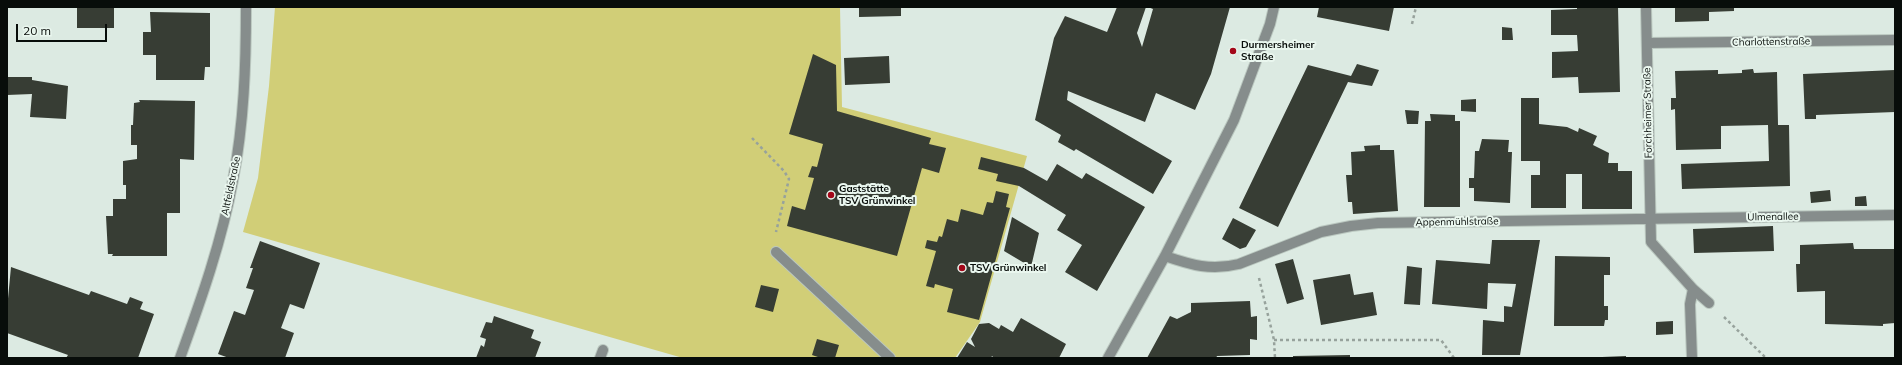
<!DOCTYPE html>
<meta charset="utf-8">
<style>
body{margin:0}
#map{position:relative;width:1902px;height:365px;overflow:hidden;background:#dceae2;font-family:Mulish,sans-serif}
canvas{display:block}
.frame{position:absolute;inset:0;border:8px solid #080d0a;pointer-events:none}
.scale{position:absolute;left:16px;top:24px;width:91px;height:18px;box-sizing:border-box;border:2px solid #080d0a;border-top:0;padding-left:5px;font-size:12px;line-height:14px;white-space:nowrap;color:#080d0a;-webkit-text-stroke:3px #eaf7ef;paint-order:stroke}
</style>
<div id="map">
<canvas width="1902" height="365"></canvas>
<div class="frame"></div>
<div class="scale">20 m</div>
</div>
<script>
const ctx = document.querySelector('canvas').getContext('2d');
ctx.lineJoin = 'round';
function fill(path, color) { ctx.fillStyle = color; ctx.fill(path, 'evenodd'); }
function strokePath(path, color, width, dash) { ctx.strokeStyle = color; ctx.lineWidth = width; ctx.lineCap = dash ? 'butt' : 'round'; ctx.setLineDash(dash || []); ctx.stroke(path); }
function drawText(font, color, halo, rows, align = 'center') {
  ctx.font = font + ' Mulish,sans-serif'; ctx.lineWidth = 4; ctx.setLineDash([]); ctx.textBaseline = 'middle'; ctx.strokeStyle = halo; ctx.fillStyle = color; for (const [text, x, y, turn = 0] of rows) {
    ctx.save(); ctx.translate(x, y); ctx.rotate((+turn || 0) * Math.PI / 180); ctx.textAlign = isNaN(turn) ? turn : align; if (halo) ctx.strokeText(text, 0, 0); ctx.fillText(text, 0, 0); ctx.restore();
  }
}
fill(new Path2D(`
 M275,7H840L842,107L1027,156L980,322L955,358H683L243,232L258,178L269,86Z`), '#d1ce77');
fill(new Path2D(`
 M77,7H114V28H77Z
 M859,7H901V16L859,17Z
 M1117,7H1146L1137,33L1142,47L1153,9L1148,7H1230L1211,74L1195,110L1156,93L1145,122L1068,91L1067,100L1172,161L1153,194L1076,149L1074,151L1058,142L1061,135L1035,120L1054,38L1065,16L1107,32Z
 M1319,7H1394L1389,31L1317,17Z
 M1577,7H1618L1620,92L1579,93L1578,77L1552,78V52L1578,51L1577,35H1551V10L1577,9Z
 M1675,7H1734V11L1709,12V21L1675,22Z
 M150,12L210,13V67H205L204,80H156V55H143V32H151Z
 M1502,27L1512,28L1513,40H1502Z
 M813,54L836,65L837,111L931,138L929,144L946,148L939,173L922,168L897,256L787,226L792,206L805,210L814,178L808,177L812,166L817,167L823,144L789,134Z
 M889,56L890,83L845,85L844,58Z
 M1357,64L1379,70L1372,86L1348,82L1278,227L1239,208L1308,65L1351,76Z
 M1753,69L1754,73L1777,72L1778,125H1789L1790,186L1682,189L1681,164L1769,161L1768,125L1721,126V149L1676,150L1675,109L1671,110V98H1676L1675,71L1718,70V74L1742,73V70Z
 M1895,70V112L1816,115V119H1805L1803,74Z
 M7,77H32V80L68,86L66,119L30,117L32,94L7,95Z
 M1521,98H1539V124L1567,127L1578,132L1579,128L1597,136L1593,145L1609,153L1608,163H1618V171H1632V209H1582V174H1566V208H1531V175H1540V161H1521Z
 M1476,99V112L1461,111V100Z
 M139,100L195,101L194,160L180,159V213H167V256H112L113,254H108L106,216H113V199H126V185H123V161L137,159V145H131V125H133L134,103L140,102Z
 M1405,110L1419,111L1418,124H1407Z
 M1430,114L1455,115V121H1460V207H1424L1425,121H1431Z
 M1482,139L1509,140L1508,152H1512L1510,203L1474,201V188H1469V178H1474L1475,151H1479Z
 M1380,145V150H1394L1398,211L1353,214L1352,202H1348L1346,175H1352L1351,152L1365,151L1364,146Z
 M981,157L1024,168L1047,181L1057,164L1082,179L1086,173L1145,207L1097,291L1065,272L1082,245L1057,230L1066,215L1019,186L996,181L998,174L978,169Z
 M1830,190L1831,201L1811,203L1810,192Z
 M996,191L1009,194L1006,207L1010,208L979,320L947,312L953,289L935,284L934,288L926,286L936,251L925,248L927,240L937,242L939,236L942,237L947,219L958,222L961,209L983,215L987,202L993,203Z
 M1866,196L1867,206H1855V197Z
 M1012,217L1039,233L1031,267L1004,251Z
 M1233,218L1256,230L1246,247L1240,249L1222,239Z
 M1773,226L1774,251L1694,253L1693,229Z
 M1492,240H1540L1520,355H1482L1483,320L1504,322V306L1512,307L1516,284L1488,283L1487,309L1432,304L1436,260L1490,264Z
 M260,241L320,263L304,309L290,304L281,328L294,333L285,358H229L218,354L234,311L245,315L249,304L254,290L246,288L253,268H250Z
 M1853,243L1854,249H1895V323L1883,324V326L1825,324V291L1797,292L1796,264H1800V245Z
 M1555,256L1610,257V275H1604V306H1608V320H1605L1604,326H1554Z
 M1293,259L1304,299L1287,304L1275,264Z
 M1407,266L1422,268L1420,305L1404,304Z
 M11,267L89,295L91,291L127,304L130,297L143,302L140,309L154,314L138,358H66L68,355L7,333V309Z
 M1350,274L1354,295L1373,292L1377,315L1321,325L1313,280Z
 M761,285L779,289L773,312L755,307Z
 M1250,301L1251,317L1257,316V340L1250,339V355L1217,356L1216,358H1147L1170,316L1177,319L1191,312V303Z
 M494,316L534,330L531,338L541,342L535,358H476L481,345L484,347L486,339L480,337L486,322L492,323Z
 M1021,318L1066,344L1059,358H994L992,356L991,358H957L967,342L975,347L971,339L979,324L989,323L999,329L1001,325L1013,332Z
 M1673,321V334L1656,335V322Z
 M817,339L839,345L835,358H821L812,355Z
 M1350,355V358H1293V356Z
 M1626,356V358H1602V357Z`), '#373d34');
const minor = new Path2D(`
 M1646,7L1651,242L1693,289L1709,303
 M1647,43L1895,40
 M776,252L890,358
 M1165,256C1191,265 1211,271 1239,264L1321,232L1351,226L1378,223L1895,215
 M180,358C201,300 222,241 233,180C244,123 246,65 246,7
 M600,358L603,350
 M1108,358L1165,256L1234,120L1270,24L1274,7
 M1692,358L1690,304L1693,289`);
strokePath(minor, '#bac7bf', 12);
strokePath(new Path2D(`
 M1412,24L1416,7
 M752,138L784,171L789,179L776,232
 M1259,278L1274,340L1275,358
 M1724,317L1766,358
 M1274,340H1441L1454,358`), '#97a29c', 2.5, [3, 3]);
strokePath(minor, '#868d8c', 10);
for (const [x, y, r, color] of [
 [1233,51,4,"#a30719"],
 [831,195,4,"#a30719"],
 [962,268,4,"#a30719"]
]) { const dot = new Path2D(); dot.arc(x, y, r, 0, 2 * Math.PI); ctx.fillStyle = color; ctx.fill(dot); strokePath(dot, '#eaf7ef', 1.5); }
drawText('10px', '#080d0a', '#eaf7ef', [
 ["Charlottenstraße",1771,42,-1],
 ["Forchheimer Straße",1648,113,-91],
 ["Altfeldstraße",231,186,-78],
 ["Ulmenallee",1773,217,-1],
 ["Appenmühlstraße",1457,222,-1]
]);
drawText('bold 10px', '#080d0a', '#eaf7ef', [
 ["Durmersheimer",1241,45],
 ["Straße",1241,57],
 ["Gaststätte",839,189],
 ["TSV Grünwinkel",839,201],
 ["TSV Grünwinkel",970,268]
], 'left');
</script>
